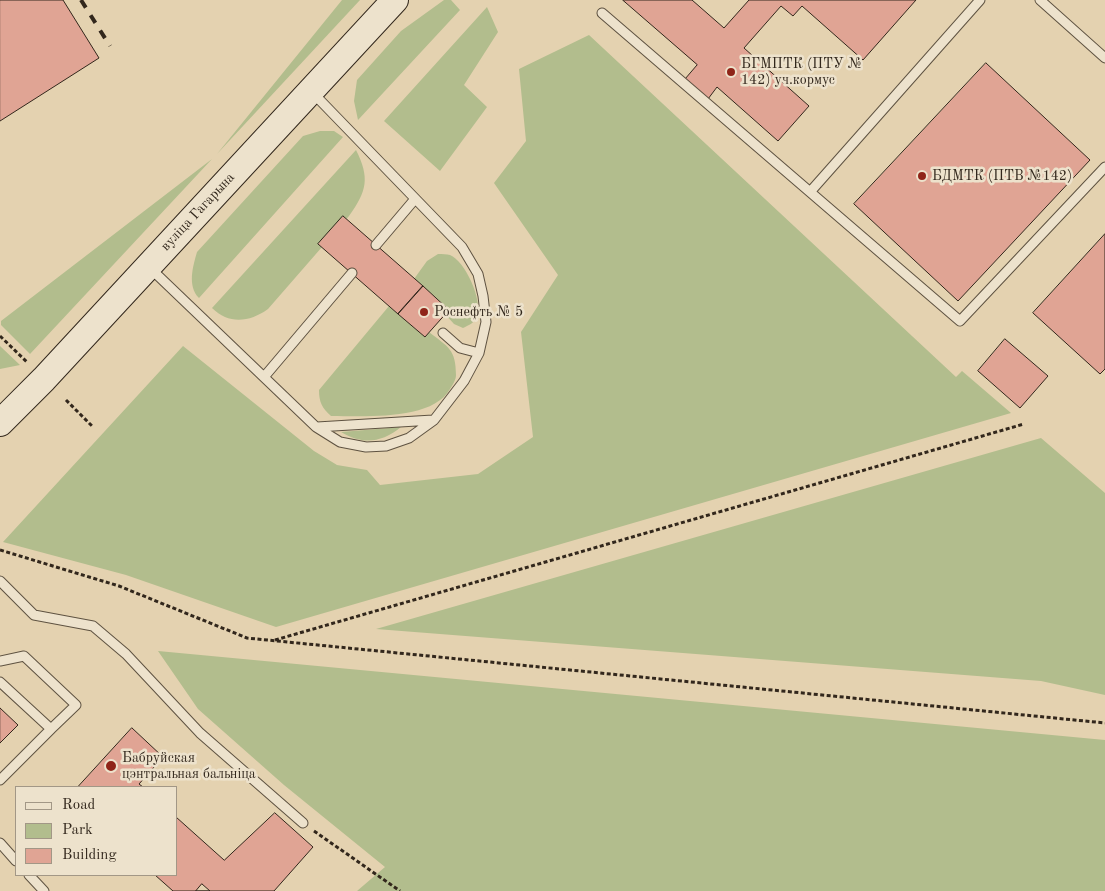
<!DOCTYPE html>
<meta charset="utf-8">
<style>
body{margin:0}
#map{position:relative;width:1105px;height:891px;overflow:hidden;background:#e4d2b0;font-family:"Old Standard TT",serif}
canvas{display:block}
.legend{position:absolute;left:15px;top:786px;width:162px;height:90px;box-sizing:border-box;background:#ede2cc;border:1px solid #a29786;margin:0;padding:6px 9px;list-style:none;font-size:15px;color:#32271c}
.legend li{display:flex;align-items:center;gap:10px;height:25px}
.legend b{width:25px;border:1px solid #a29786}
</style>
<div id="map">
<canvas width="1105" height="891"></canvas>
<ul class="legend">
<li><b style="height:6px;background:#ede2cc"></b>Road</li>
<li><b style="height:14px;background:#b2bd8d"></b>Park</li>
<li><b style="height:14px;background:#e0a494"></b>Building</li>
</ul>
</div>
<script>
const ctx = document.querySelector('canvas').getContext('2d');
ctx.lineJoin = 'round';
function fill(path, color) { ctx.fillStyle = color; ctx.fill(path, 'evenodd'); }
function strokePath(path, color, width, dash) { ctx.strokeStyle = color; ctx.lineWidth = width; ctx.lineCap = dash ? 'butt' : 'round'; ctx.setLineDash(dash || []); ctx.stroke(path); }
function drawText(font, color, halo, rows, align = 'center') {
  ctx.font = font + ' "Old Standard TT",serif'; ctx.lineWidth = 5; ctx.setLineDash([]); ctx.textBaseline = 'middle'; ctx.strokeStyle = halo; ctx.fillStyle = color; for (const [text, x, y, turn = 0] of rows) {
    ctx.save(); ctx.translate(x, y); ctx.rotate((+turn || 0) * Math.PI / 180); ctx.textAlign = isNaN(turn) ? turn : align; if (halo) ctx.strokeText(text, 0, 0); ctx.fillText(text, 0, 0); ctx.restore();
  }
}
fill(new Path2D(`
 M342,0H360L217,154Z
 M444,0H451L460,10L358,120L354,101L357,80L401,31Z
 M487,7L498,32L464,85L487,107L440,171L384,121Z
 M589,35L956,377L962,371L1011,413L276,627L126,575L3,542L183,346L314,451L337,465L367,470L380,485L478,474L533,437L521,332L558,275L494,183L526,141L519,69Z
 M320,131H334L343,137L199,298C187,286 193,266 197,252L303,136Z
 M356,150C370,178 367,191 349,216L268,309C250,322 229,325 212,308Z
 M212,159L30,354L1,325V321Z
 M438,254C442,254 447,254 450,255C465,261 483,300 477,316C475,323 469,325 463,328L454,324L445,314L449,309L414,279L427,261Z
 M389,306L425,337L429,332C448,347 456,349 456,375C456,380 453,384 450,389C432,421 364,416 331,416C322,408 319,402 319,390Z
 M0,346L20,365L0,369Z
 M401,427C381,443 363,445 341,432Z
 M1041,438L1105,493V695L1041,681L376,629Z
 M158,651L1105,740V891H357L385,867L284,785L198,709Z`), '#b2bd8d');
const building = new Path2D(`
 M0,0H63L99,58L0,121Z
 M623,0H692L724,28L749,0H916L863,60L802,6L793,16L781,6L744,48L809,106L778,141L717,87L708,99L685,79L697,65Z
 M986,63L1090,160L958,301L854,204Z
 M343,216L423,286L398,314L318,244Z
 M1105,234V369L1100,374L1033,313Z
 M423,286L449,310L425,337L398,314Z
 M1005,339L1048,376L1020,408L978,371Z
 M0,708L18,725L0,743Z
 M132,728L163,757L139,784L143,787H78Z
 M275,813L313,847L274,891H173L155,875H176V817L224,860Z
 M202,884L210,891H196Z`);
fill(building, '#e0a494');
strokePath(building, '#32271c', 1);
const lane = new Path2D(`
 M1040,0L1105,58
 M602,13L960,321L1105,167
 M810,192L980,0
 M376,245L415,199
 M150,268L316,427L340,442L366,447L386,446L409,438L434,420L464,381L479,353L486,322L483,296L478,274L462,247L313,93
 M443,333L460,348L479,353
 M264,377L352,273
 M317,427L433,420
 M0,581L34,615L93,626L126,654L200,733L303,823
 M0,661L24,656L76,705L51,729
 M0,682L51,729L0,780
 M0,843L16,861
 M29,875L44,891`);
const secondary = new Path2D(`
 M0,423L44,379L395,0`);
strokePath(lane, '#5e5241', 11);
strokePath(secondary, '#32271c', 28);
strokePath(new Path2D(`
 M0,336L28,363
 M66,400L93,427
 M0,550L119,586L247,638L1105,723
 M275,640L1024,424
 M314,831L400,891`), '#32271c', 3, [4, 2.5]);
strokePath(lane, '#ede2cc', 9);
strokePath(secondary, '#ede2cc', 26);
strokePath(new Path2D(`
 M81,0L110,46`), '#32271c', 4, [9, 9]);
for (const [x, y, r, color] of [
 [731,72,5,"#8f2418"],
 [922,176,5,"#8f2418"],
 [424,312,5,"#8f2418"],
 [111,766,6,"#8f2418"]
]) { const dot = new Path2D(); dot.arc(x, y, r, 0, 2 * Math.PI); ctx.fillStyle = color; ctx.fill(dot); strokePath(dot, '#ede2cc', 2); }
drawText('14px', '#32271c', '#ede2cc', [
 ["БГМПТК (ПТУ №",741,64],
 ["142) уч.кормус",741,80],
 ["БДМТК (ПТВ №142)",932,176],
 ["Роснефть № 5",434,312],
 ["Бабруйская",122,758],
 ["цэнтральная бальніца",122,774]
], 'left');
drawText('14px', '#32271c', '#ede2cc', [
 ["вуліца Гагарына",198,212,-47]
]);
</script>
